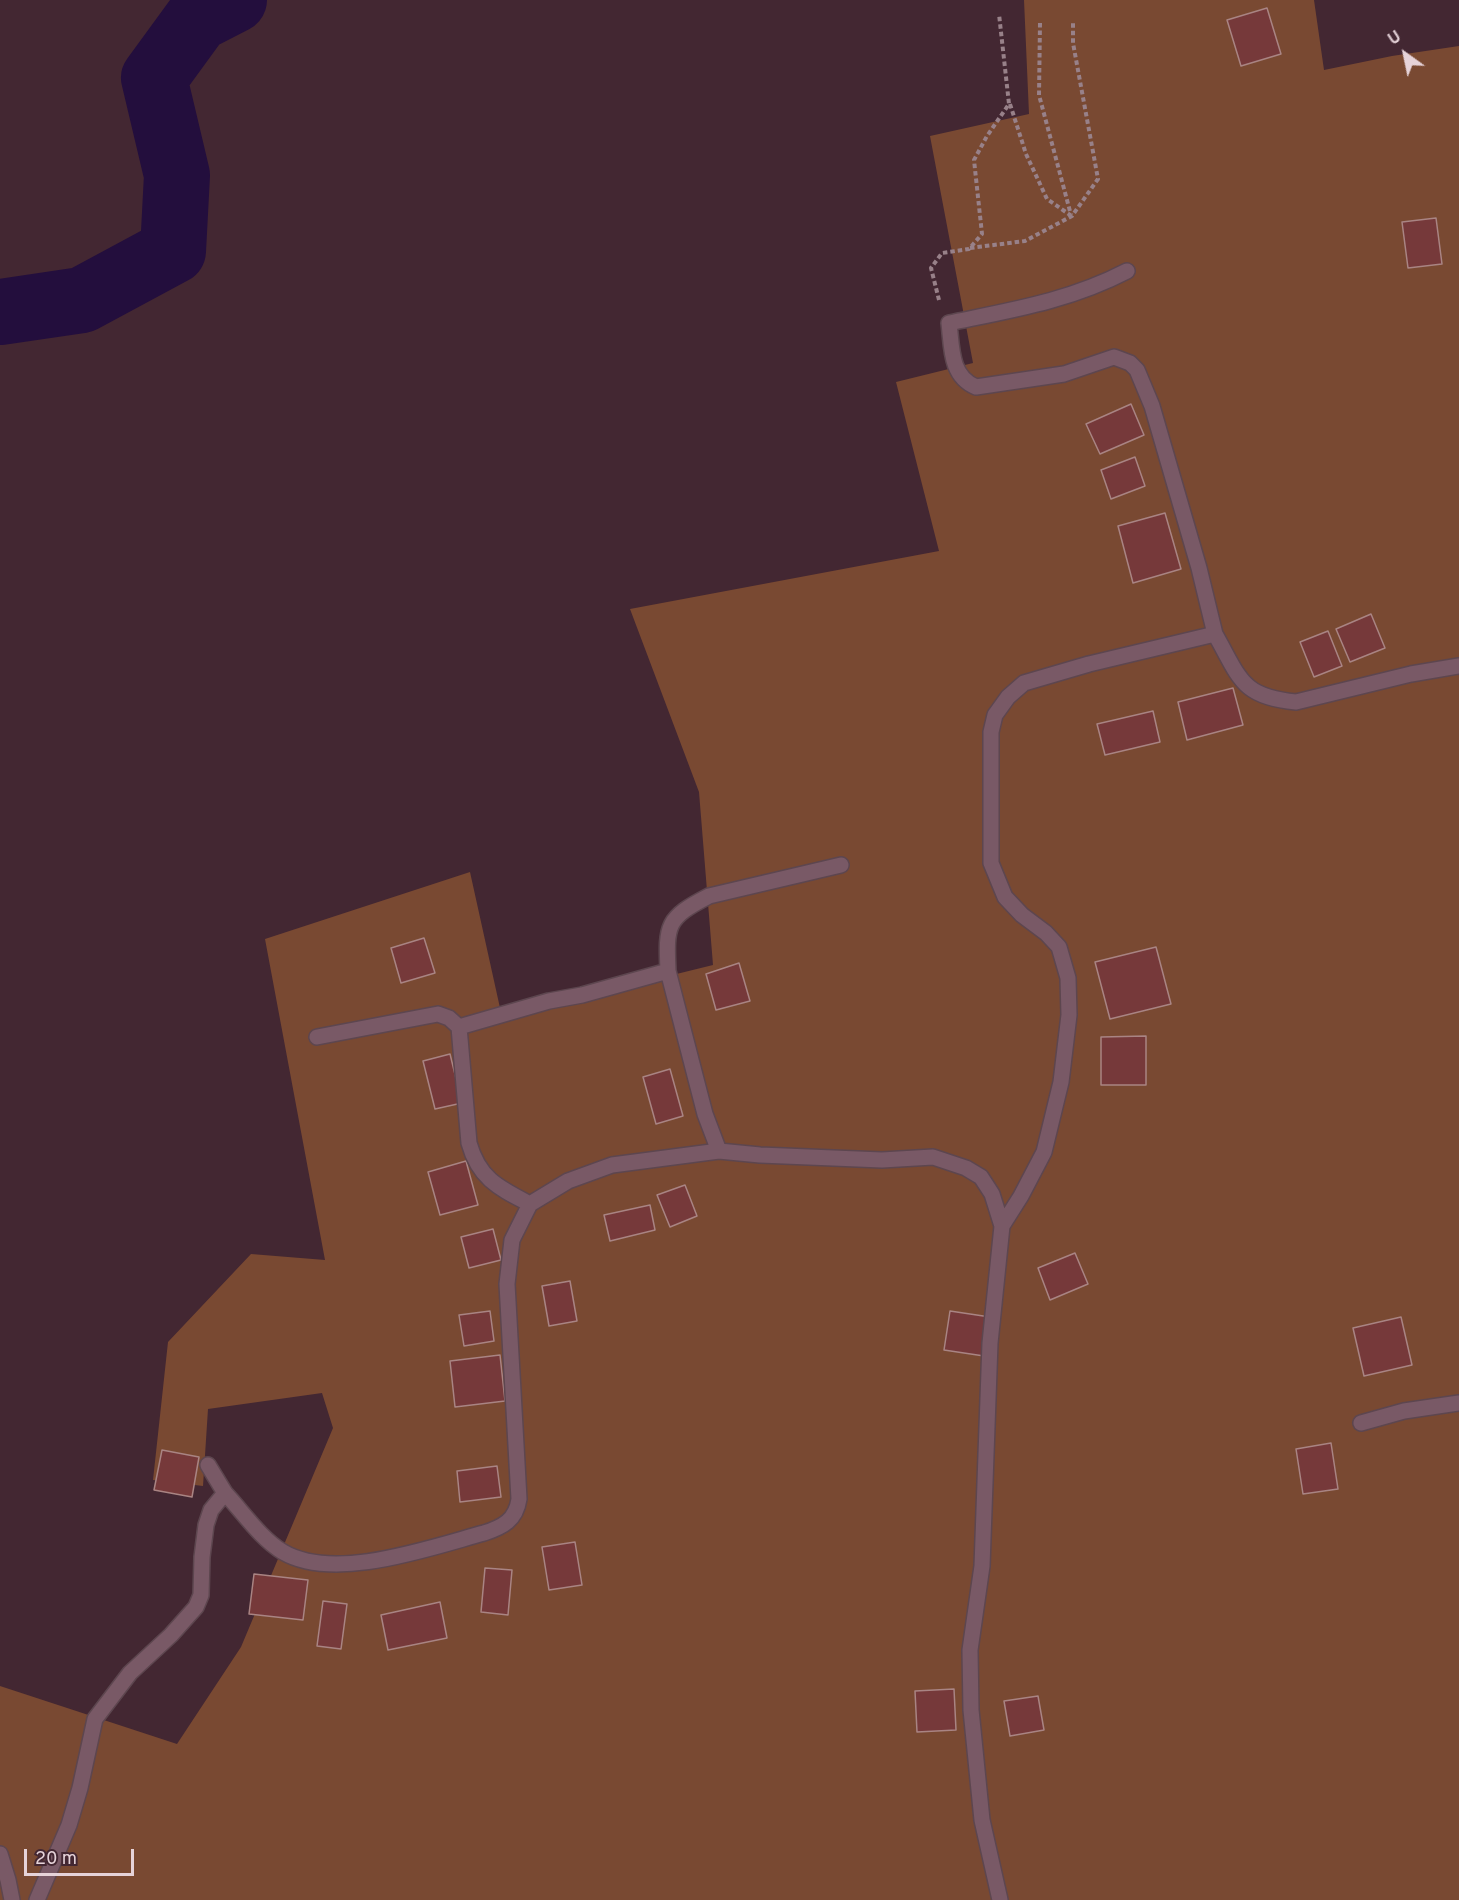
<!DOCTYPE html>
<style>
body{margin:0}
#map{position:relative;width:1459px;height:1900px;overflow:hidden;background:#432732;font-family:Overpass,sans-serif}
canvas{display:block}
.north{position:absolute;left:1375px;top:24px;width:60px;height:60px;-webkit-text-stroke:4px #432732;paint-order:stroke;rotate:327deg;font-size:16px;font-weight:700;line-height:24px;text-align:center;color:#e6d3d9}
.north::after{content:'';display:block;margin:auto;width:21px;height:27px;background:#e6d3d9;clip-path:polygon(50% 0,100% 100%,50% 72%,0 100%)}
.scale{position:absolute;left:24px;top:1849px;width:110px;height:27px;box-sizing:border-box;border:3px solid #e6d3d9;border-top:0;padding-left:8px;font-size:18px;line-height:21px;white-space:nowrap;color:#e6d3d9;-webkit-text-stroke:4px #432732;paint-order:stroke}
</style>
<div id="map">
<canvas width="1459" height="1900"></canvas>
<div class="north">U</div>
<div class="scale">20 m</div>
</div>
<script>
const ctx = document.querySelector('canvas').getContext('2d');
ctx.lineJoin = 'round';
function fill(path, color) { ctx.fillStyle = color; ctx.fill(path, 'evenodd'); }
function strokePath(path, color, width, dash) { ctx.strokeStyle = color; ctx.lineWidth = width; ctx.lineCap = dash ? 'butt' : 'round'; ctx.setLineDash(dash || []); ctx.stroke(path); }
fill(new Path2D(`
 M1024,0H1314L1324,70L1392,56L1459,46V1900H0V1686L177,1744L241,1647L333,1428L322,1393L208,1409L203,1486L153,1480L168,1342L251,1254L325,1260L265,939L470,872L502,1017L713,965L699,792L630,609L939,551L896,382L973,363L930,136L1029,114Z`), '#794932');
strokePath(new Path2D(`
 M0,312L82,300L173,251L177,175L154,78L197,19L234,0`), '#230e3d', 66);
const building = new Path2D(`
 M1267,8L1281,54L1241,66L1227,20Z
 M1436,218L1442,264L1408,268L1402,222Z
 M1131,404L1144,435L1100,454L1086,424Z
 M1135,457L1145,486L1111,499L1101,470Z
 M1165,513L1181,569L1133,583L1118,526Z
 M1371,614L1385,648L1350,662L1336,629Z
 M1328,631L1342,666L1314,677L1300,642Z
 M1233,688L1243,725L1187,740L1178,702Z
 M1153,711L1160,742L1105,755L1097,724Z
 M424,938L435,973L401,983L391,948Z
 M1156,947L1171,1004L1110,1019L1095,962Z
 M739,963L750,1001L716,1010L706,974Z
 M1146,1036V1085H1101V1037Z
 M450,1054L462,1103L435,1109L423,1061Z
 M670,1069L683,1116L656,1124L643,1077Z
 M466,1161L478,1205L440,1215L428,1172Z
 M685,1185L697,1216L670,1227L657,1195Z
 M650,1205L655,1230L610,1241L604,1215Z
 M493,1229L501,1260L469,1268L461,1237Z
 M1075,1253L1088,1284L1050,1300L1038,1268Z
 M570,1281L577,1321L549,1326L542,1286Z
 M490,1311L494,1341L464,1346L459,1315Z
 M950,1311L990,1317L984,1356L944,1350Z
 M1401,1317L1412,1365L1364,1376L1353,1328Z
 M500,1355L505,1401L455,1407L450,1361Z
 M1331,1443L1338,1489L1303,1494L1296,1449Z
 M162,1450L199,1457L192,1497L154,1490Z
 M497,1466L501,1497L460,1502L457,1471Z
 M575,1542L582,1585L549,1590L542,1547Z
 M485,1568L512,1570L508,1615L481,1612Z
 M254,1574L308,1580L303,1620L249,1614Z
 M323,1601L347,1604L341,1649L317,1646Z
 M440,1602L447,1638L388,1650L381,1615Z
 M954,1689L956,1730L917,1732L915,1691Z
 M1038,1696L1044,1730L1010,1736L1004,1701Z`);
fill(building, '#76393a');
strokePath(building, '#a98483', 1.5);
const street = new Path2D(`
 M1215,634C1240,678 1241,697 1296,702L1411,674L1459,666
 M668,971L705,1114L719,1151
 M459,1027L549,1001L582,995L668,971C666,925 666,918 709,896L841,865
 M317,1037L438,1014L449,1018L459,1027L469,1143C479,1179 499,1188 530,1204
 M1002,1226L1021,1196L1044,1152L1061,1082L1069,1015L1068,978L1059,947L1046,933L1022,915L1005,897L991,863V732L995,715L1008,697L1024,683L1089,664L1215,634L1199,568L1152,406L1137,370L1130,363L1114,357L1064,374L976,387C950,376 952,348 949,323C1012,310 1069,301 1127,271
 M1361,1423L1404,1411L1459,1403
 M225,1493C243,1512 260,1538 283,1552C334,1582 429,1548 484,1533C503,1527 516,1520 519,1499L507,1284L512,1240L530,1204L568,1181L612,1165L719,1151L760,1155L882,1160L933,1157L966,1168L981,1177L992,1194L1002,1226L990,1343L982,1566L970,1650L971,1710L982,1820L1000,1900
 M0,1854L8,1880L12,1900
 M37,1900L69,1825L80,1788L95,1719L130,1673L171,1635L196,1607L201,1595L202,1557L206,1525L211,1510L225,1493L208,1465`);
strokePath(street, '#5d464f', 18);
strokePath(new Path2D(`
 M1040,23L1039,95L1071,215
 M1010,104L1026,154L1047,199L1070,215
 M970,248L1025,241L1072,216L1098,179L1073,43V23
 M939,300L931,268L942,253L969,249L982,234L974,160L987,136L1009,104L999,14`), '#988189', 4, [4.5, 3]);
strokePath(street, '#795966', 15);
</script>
